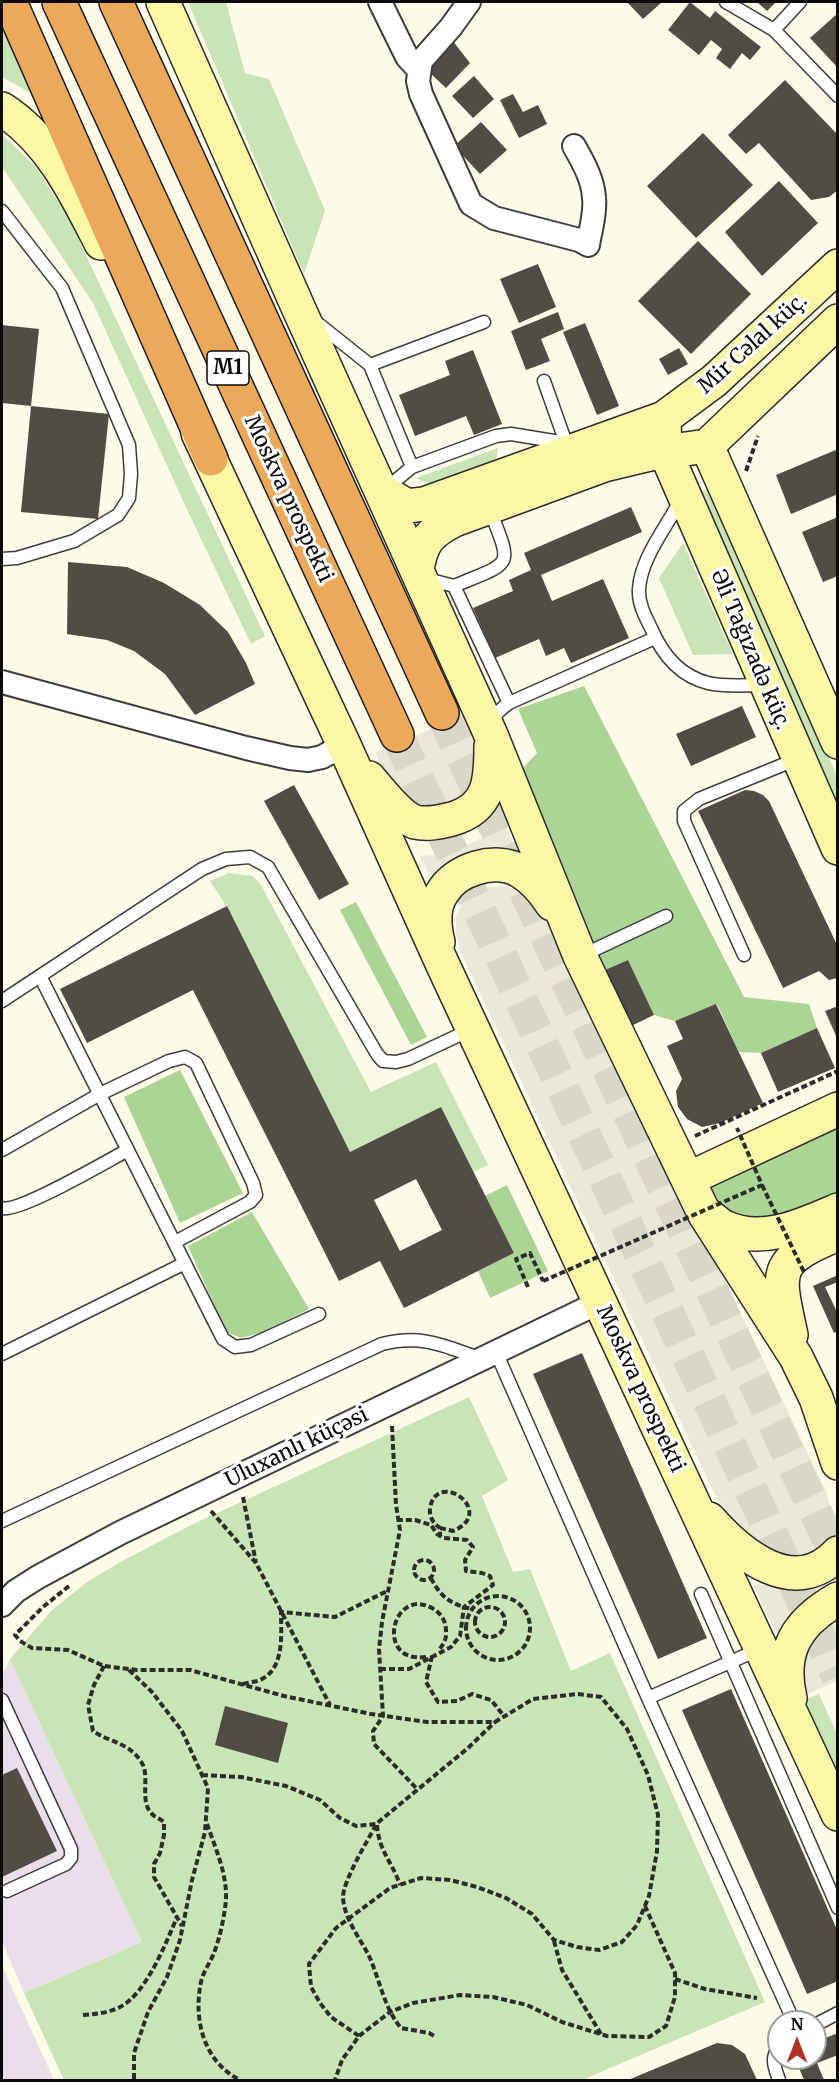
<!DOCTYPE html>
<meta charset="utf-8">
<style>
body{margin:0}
#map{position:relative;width:839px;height:2082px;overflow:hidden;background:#fefbe8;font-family:Merriweather,serif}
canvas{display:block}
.frame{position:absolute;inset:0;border:3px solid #0a0a0a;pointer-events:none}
.north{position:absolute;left:767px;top:2010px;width:60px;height:60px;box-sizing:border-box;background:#fff;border:2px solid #9d9d9d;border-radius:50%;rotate:0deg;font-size:16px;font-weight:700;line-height:24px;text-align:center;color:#0a0a0a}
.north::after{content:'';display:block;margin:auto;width:21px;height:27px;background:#b0312c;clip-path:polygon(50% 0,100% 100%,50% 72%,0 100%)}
</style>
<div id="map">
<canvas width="839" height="2082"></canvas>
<div class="frame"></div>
<div class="north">N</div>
</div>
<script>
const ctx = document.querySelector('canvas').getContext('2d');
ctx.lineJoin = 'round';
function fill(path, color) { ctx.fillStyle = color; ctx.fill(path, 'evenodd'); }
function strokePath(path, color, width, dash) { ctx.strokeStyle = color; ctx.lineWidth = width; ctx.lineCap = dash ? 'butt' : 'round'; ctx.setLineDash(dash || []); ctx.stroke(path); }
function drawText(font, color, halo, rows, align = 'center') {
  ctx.font = font + ' Merriweather,serif'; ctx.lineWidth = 6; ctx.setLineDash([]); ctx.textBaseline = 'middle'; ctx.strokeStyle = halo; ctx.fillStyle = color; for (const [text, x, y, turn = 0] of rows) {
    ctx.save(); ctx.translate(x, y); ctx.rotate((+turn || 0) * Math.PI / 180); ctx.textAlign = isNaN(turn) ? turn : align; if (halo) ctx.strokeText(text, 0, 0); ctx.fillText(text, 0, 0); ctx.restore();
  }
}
fill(new Path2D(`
 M10,1659L142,1942L24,1993L2,1941V1677Z
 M2,1966L54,2080H2Z`), '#e9dee9');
fill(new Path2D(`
 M188,2H226L245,73L269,79L325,210L304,274Z
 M2,20L36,96L2,77Z
 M2,134L35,166L69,219L265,636L251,644L184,503L93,303L2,167Z
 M498,448L495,464L433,486L416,478Z
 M711,488L837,776V812L698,493Z
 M683,543L733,654L693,655L659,578Z
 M229,873L253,876L261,885L371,1092L436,1062L488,1165L473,1172L350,1152L227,907L210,881Z
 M469,1397L508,1480L482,1496L513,1572L530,1569L571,1671L610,1653L765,2002L582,2080H64L24,1993L142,1942L10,1659L51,1611L87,1582L124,1560L191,1525Z
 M819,1694L837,1734V1774L804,1700Z`), '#c9e5b5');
fill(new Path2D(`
 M584,686L744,997L809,1004L817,1028L761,1053L739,1052L717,1004L675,1021L654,1015L628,960L605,970L523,768L537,753L518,709Z
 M356,902L427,1037L411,1045L340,910Z
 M180,1070L243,1193L180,1223L124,1097Z
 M837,1128V1199L752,1223L722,1208L709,1184Z
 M507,1185L548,1271L490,1298L478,1271L514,1253L485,1196Z
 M252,1212L309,1309L264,1332L241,1338L226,1332L188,1246Z`), '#acd495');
fill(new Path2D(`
 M466,714L477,743L481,777L462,802L416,810L388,779L375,753Z
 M503,819L515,848L488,846L465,852L445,864L431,880L420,856L439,855L464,847L485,836Z
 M501,886L522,890L551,918L826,1491L833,1519L831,1533L820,1549L802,1557L772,1555L733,1522L714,1493L461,953L456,933V916L463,901L486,888Z
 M837,1569V1583L814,1594L792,1612L776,1634L753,1584L786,1587Z
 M837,1612V1681L801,1697L798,1656Z`), '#ebe8d9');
fill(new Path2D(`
 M627,2H662L643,19Z
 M690,2L710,18L715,11L761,47L750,60L742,53L730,69L716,58L722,49L711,40L699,55L668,30Z
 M757,2H776L767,11Z
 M838,13V68L810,38Z
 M452,40L470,63L446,88L427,70Z
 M474,76L494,99L473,118L452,96Z
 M785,80L838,135V190L829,197L811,200L759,143L746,154L728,135Z
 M513,94L523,112L538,105L547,124L519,138L500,100Z
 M481,122L507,150L480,174L454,146Z
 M703,133L753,185L696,238L647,186Z
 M779,181L818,223L762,276L725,232Z
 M698,241L751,294L691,354L638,301Z
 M538,264L556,307L519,323L500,279Z
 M558,312L564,329L541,339L550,361L526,370L511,331Z
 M585,323L619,406L597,415L563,332Z
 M2,325L39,329L31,406L2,403Z
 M679,348L688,364L668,375L659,359Z
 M473,350L502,424L474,435L466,416L415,436L399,395L450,375L445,361Z
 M31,406L109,414L98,519L21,512Z
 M838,449V494L791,514L776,475Z
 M631,507L642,532L541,575L552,601L603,579L629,638L571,663L564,648L546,656L539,639L495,658L473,608L513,591L509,580L531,570L524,553Z
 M838,517V576L823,582L802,532Z
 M68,562L127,567L164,583L200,605L228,632L246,663L255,684L195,715L165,674L134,651L107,640L67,634Z
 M742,706L756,737L691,766L676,734Z
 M294,785L349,884L319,900L264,801Z
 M745,790L754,791L763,795L769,801L838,947L837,978L829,980L819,971L783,988L698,811Z
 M227,906L350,1152L441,1107L514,1253L404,1308L380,1261L339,1281L193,990L87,1043L60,989ZM416,1179L442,1230L400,1251L374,1200Z
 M628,960L654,1015L631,1026L605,970Z
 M716,1004L763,1103L720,1123L702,1127L687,1119L678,1107L676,1091L682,1079L667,1046L683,1039L675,1021Z
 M838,1006V1040L825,1011Z
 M817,1028L835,1068L778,1092L761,1053Z
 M838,1275V1282L825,1287L838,1314V1331L834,1333L813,1286Z
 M582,1353L707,1638L658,1659L533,1374Z
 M731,1689L838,1932V1981L807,1994L682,1710Z
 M225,1706L288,1723L278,1763L215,1745Z
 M17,1768L57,1851L2,1877V1775Z
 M838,2033V2055L817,2063L824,2080H804L795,2058H815V2042Z
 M717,2043L732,2045L745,2054L757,2080H628Z`), '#524c47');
strokePath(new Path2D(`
 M442,713L838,1560
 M397,735L838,1676`), '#d9d7c7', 33, [33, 16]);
const lane = new Path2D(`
 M726,2L774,30L800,2
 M774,30L838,96
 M2,211L62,288L129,445L131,474L129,498L118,515L74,541L17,558L2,559
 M316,322L370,365L412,467L496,436L511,434L566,443
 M370,365L484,322
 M544,381L566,443
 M383,491L412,467
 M681,499C667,527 641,557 639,589C638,603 645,616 651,628C662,654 680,676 708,683C724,687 746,685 763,685
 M427,579L454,586L509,703C501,709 494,714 492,725
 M454,586C514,561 513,569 489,508
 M509,703L655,638
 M744,955L684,821V811L699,799L797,759
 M581,956L666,916
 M40,976L223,1339L235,1347L251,1345L319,1314
 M2,1001L202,869L226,859L250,857L268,867L377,1054L383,1061L396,1062L408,1059L472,1029
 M2,1150L100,1094L169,1061L185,1057L196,1063L253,1183L256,1195L250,1202L175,1242
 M2,1208C19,1213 107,1161 128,1150
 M496,1352L648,1698L794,2022
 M2,1354L185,1263
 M2,1521L382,1344C423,1334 444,1346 482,1359
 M701,1594L838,1908
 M648,1698L760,1649
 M2,1700L71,1849V1858L66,1864L7,1891
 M815,2025L838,2013
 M779,2047C770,2058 775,2068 779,2080`);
const street = new Path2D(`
 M380,2L407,57L419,70
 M469,2L451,27L421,61L418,81L421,94L471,204L494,218L579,240L588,245C590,231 596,213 594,198C593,179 583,162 574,146
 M2,682L246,748L290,758L308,760L322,757L344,745
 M2,1605L16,1591L38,1577L120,1533L600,1302`);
const secondary = new Path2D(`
 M163,2L298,307L491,735L580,956L704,1213L796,1357L816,1398L838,1463
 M2,109C50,140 75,192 101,243
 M664,418L665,451L838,848
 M198,433L344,745L442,963L838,1814
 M707,446L838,742
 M707,446L838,321
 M382,491L407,506L424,504L664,418L714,381L838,266
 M417,569C422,541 429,533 454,520L604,465L650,454L707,446
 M369,778C379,790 400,817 415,822C427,825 440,822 452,819C490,808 491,780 491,746
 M438,942C434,926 432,908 442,893C456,869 495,857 520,871C534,879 543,890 552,904
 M688,1179L838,1109
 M705,1213C711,1217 717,1223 724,1227C762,1245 803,1225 838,1210
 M791,1335C777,1270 772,1261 838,1234
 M709,1519C740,1554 794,1600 838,1553
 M790,1698C779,1651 797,1622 838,1599`);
const highway = new Path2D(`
 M10,2L211,459
 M59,2L397,735
 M116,2L442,713`);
strokePath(lane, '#3d3d3d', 15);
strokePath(street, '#3d3d3d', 26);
strokePath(secondary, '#2c2c2c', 36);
strokePath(highway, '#1b1b1b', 36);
strokePath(new Path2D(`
 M746,471L758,436
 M695,1136L838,1071
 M528,1287L516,1259L530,1253L543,1281
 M392,1426L396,1505L400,1530L382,1622L379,1649L383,1716L373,1731L374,1744L418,1790
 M243,1497L256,1563
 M211,1511L256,1563L330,1705
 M440,1528L453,1531C498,1512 437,1468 430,1508C429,1517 433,1523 440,1528V1536
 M414 1570a10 10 0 1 1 20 0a10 10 0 1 1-20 0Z
 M431,1578C440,1597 453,1606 474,1609
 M69,1586L43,1607L15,1635L20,1641L32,1648L68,1650L104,1666L137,1670H190L284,1696L371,1714L427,1722H495L533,1699L578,1694L601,1697L627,1729L648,1775L658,1815L657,1851L649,1896L637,1925L622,1942L599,1950L577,1947L554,1940L532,1914L506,1898L477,1887L450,1880L421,1878L390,1888L336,1928L309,1964L311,1987L320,2003L331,2017L359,2036L342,2060L335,2080
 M466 1628a32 32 0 1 1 64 0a32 32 0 1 1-64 0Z
 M475 1622a15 15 0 1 1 30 0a15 15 0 1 1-30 0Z
 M432,1656L426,1682L438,1702L457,1701L472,1694L491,1700L504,1716
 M426,1657C374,1664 392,1586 432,1608C441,1613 446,1621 446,1631C447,1639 443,1645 438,1651
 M104,1666L94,1685L88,1705L93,1731C111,1743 127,1742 140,1760C152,1775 138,1800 152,1814C155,1817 160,1819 164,1822V1835L160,1853L154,1864V1877L182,1926
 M380,1669H409L451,1647L460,1636L464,1607L493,1585L490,1576L482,1573L466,1571L465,1560L473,1547L467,1540L443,1538L437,1534L431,1525L415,1520H398
 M129,1670L152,1692L182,1731L208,1788L205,1832L192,1880L180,1940L167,1977L148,2012L134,2053V2080
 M243,1684C249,1682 257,1682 262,1679C285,1667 281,1633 281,1612L335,1617L387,1591
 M202,1775L241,1777L286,1786L320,1800L340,1818L356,1826L376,1824L468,1748L495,1722
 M207,1824C216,1850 230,1880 225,1908C223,1923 219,1940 214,1953C210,1963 203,1972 201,1982C193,2020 204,2062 240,2080
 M376,1825C368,1840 343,1881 343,1897C344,1919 360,1938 369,1956C380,1980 384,2008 401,2028L429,2033L436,2037
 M377,1825C379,1852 392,1861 400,1885
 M554,1941L562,1970L601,2034
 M675,1979L705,1989L757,1998
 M83,2015C96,2014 108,2013 120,2007C146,1994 166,1943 177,1917
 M359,2036L390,2012L413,2003L460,1995L493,1997L527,2005L562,2022L607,2036L649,2037L666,2026L675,1997V1973L645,1906`), '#2c2c2c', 4, [6, 3]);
strokePath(lane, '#fff', 12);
strokePath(street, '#fff', 22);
strokePath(secondary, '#faf8a7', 33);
strokePath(highway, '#eba959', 33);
strokePath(new Path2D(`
 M762,1185L804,1272
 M543,1281L762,1185L737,1128`), '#2c2c2c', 4, [6, 3]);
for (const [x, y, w] of [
 [228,368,42]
]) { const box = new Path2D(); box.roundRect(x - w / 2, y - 17, w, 34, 4.5); ctx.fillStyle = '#fff'; ctx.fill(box); strokePath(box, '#0a0a0a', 1.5); }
drawText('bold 20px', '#0a0a0a', null, [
 ["M1",228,368]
]);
drawText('21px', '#0a0a0a', '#fff', [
 ["Mir Cəlal küç.",753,344,-42],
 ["Moskva prospekti",288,499,65],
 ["Əli Tağızadə küç.",750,650,67],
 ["Moskva prospekti",640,1389,65],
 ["Uluxanlı küçəsi",297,1448,-26]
]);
</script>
